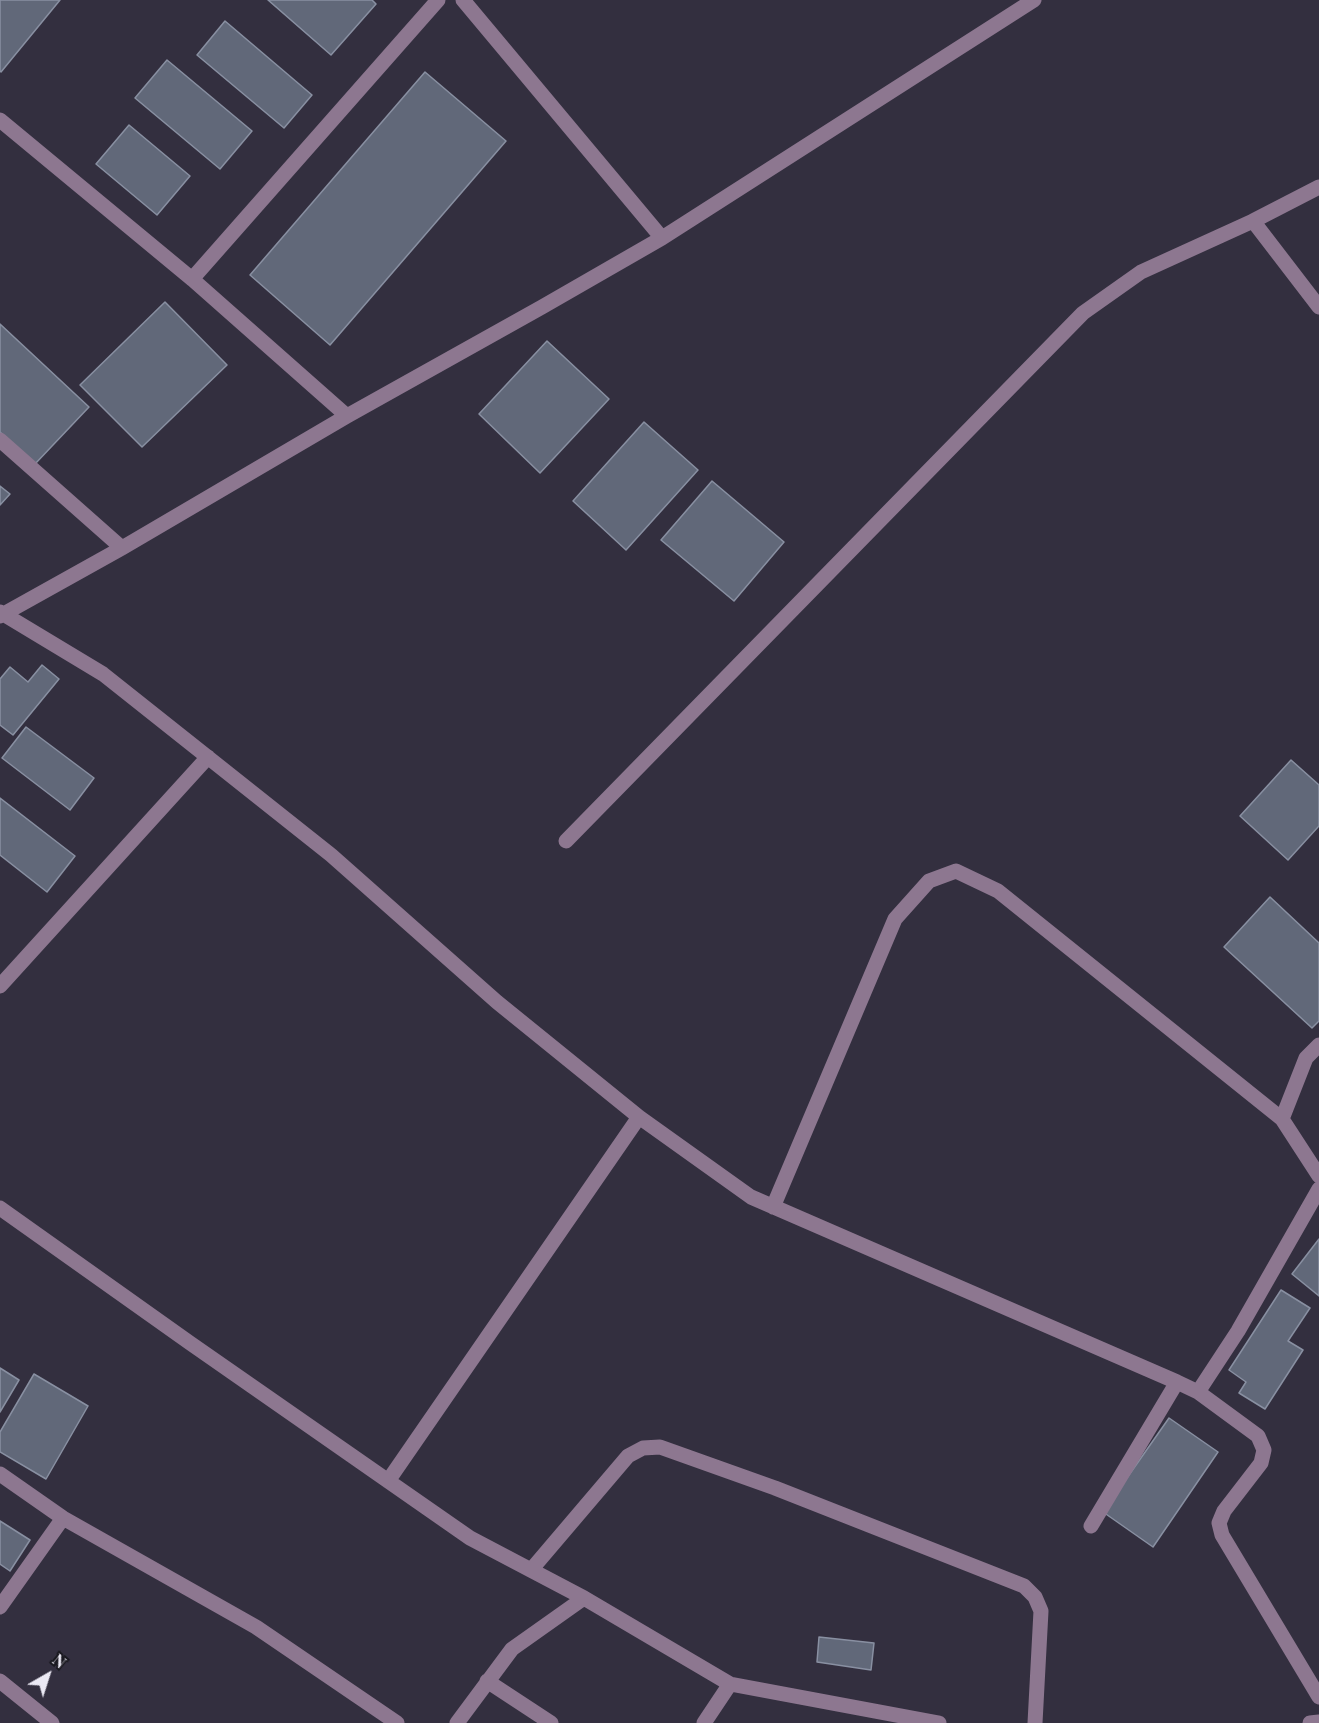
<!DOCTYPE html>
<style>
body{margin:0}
#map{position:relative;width:1319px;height:1723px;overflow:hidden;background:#332f3f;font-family:"Playfair Display",serif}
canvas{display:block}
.north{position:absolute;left:18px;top:1645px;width:60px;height:60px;-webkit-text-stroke:4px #1a1920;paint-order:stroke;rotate:39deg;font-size:16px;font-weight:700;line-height:24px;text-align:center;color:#ebe9f4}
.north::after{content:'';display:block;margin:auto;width:21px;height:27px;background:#ebe9f4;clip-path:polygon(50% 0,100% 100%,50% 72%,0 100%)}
</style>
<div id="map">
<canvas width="1319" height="1723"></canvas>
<div class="north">N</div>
</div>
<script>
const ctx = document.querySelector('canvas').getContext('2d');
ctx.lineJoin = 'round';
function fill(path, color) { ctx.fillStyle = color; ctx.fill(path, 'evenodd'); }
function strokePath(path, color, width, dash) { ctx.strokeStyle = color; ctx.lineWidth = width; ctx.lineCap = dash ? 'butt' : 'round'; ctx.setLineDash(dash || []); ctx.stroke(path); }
const building = new Path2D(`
 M0,0H60L1,72L0,71Z
 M268,0H372L376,4L331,55Z
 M225,21L312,95L284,128L197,55Z
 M167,60L252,131L220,169L135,98Z
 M425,72L506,141L330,345L250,275Z
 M129,125L190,176L157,215L96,164Z
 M165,302L227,365L142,447L80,385Z
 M0,324L89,407L35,464L0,432Z
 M547,341L609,399L540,473L479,414Z
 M644,422L698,470L626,550L573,501Z
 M712,481L784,542L734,601L661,540Z
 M0,486L10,494L0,505Z
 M42,665L59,679L13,735L0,725V679L10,667L28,682Z
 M26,727L94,778L70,810L2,758Z
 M1291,760L1319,785V826L1288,860L1240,816Z
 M0,798L75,856L47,892L0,855Z
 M1270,897L1319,943V1021L1312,1028L1224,947Z
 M1319,1239V1296L1292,1274Z
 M1281,1290L1310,1308L1288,1341L1303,1350L1265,1409L1239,1393L1246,1382L1229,1370Z
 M0,1368L19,1380L0,1412Z
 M34,1374L88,1406L46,1479L0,1452V1432Z
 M1169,1418L1218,1452L1153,1547L1103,1512Z
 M0,1521L30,1540L10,1571L0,1564Z
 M819,1637L874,1643L871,1670L817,1662Z`);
fill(building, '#616879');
strokePath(building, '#8990a2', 1.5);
strokePath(new Path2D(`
 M463,0L662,238
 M0,120L192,279L347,416
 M1319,187L1253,221L1319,307
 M192,279L438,0
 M0,440L122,548
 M0,612L103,674L331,855L497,1002L639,1117L751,1197L1177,1382L1198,1392L1258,1436L1264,1450L1261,1463L1224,1511L1219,1523L1222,1535L1319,1697
 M0,616L122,548L347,416L542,307L662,238L1034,0
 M566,841L1083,313L1141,272L1253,221
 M0,986L208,757
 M1319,1045L1306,1058L1282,1119L1319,1176
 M773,1207L895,919L929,881L956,871L998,891L1282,1119
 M0,1208L190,1343L470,1538L584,1598L730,1684L939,1723
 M1198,1392L1238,1331L1319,1189
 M0,1474L63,1518L256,1627L397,1723
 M388,1481L639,1117
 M1091,1526L1177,1382
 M531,1570L628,1456L643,1448L660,1447L775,1488L1024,1586L1035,1597L1041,1611L1035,1723
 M0,1607L63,1518
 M0,1681L52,1723
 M487,1681L551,1723
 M457,1723L512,1649L584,1598
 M704,1723L730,1684
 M1310,1723L1319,1722`), '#8d7790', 15);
</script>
